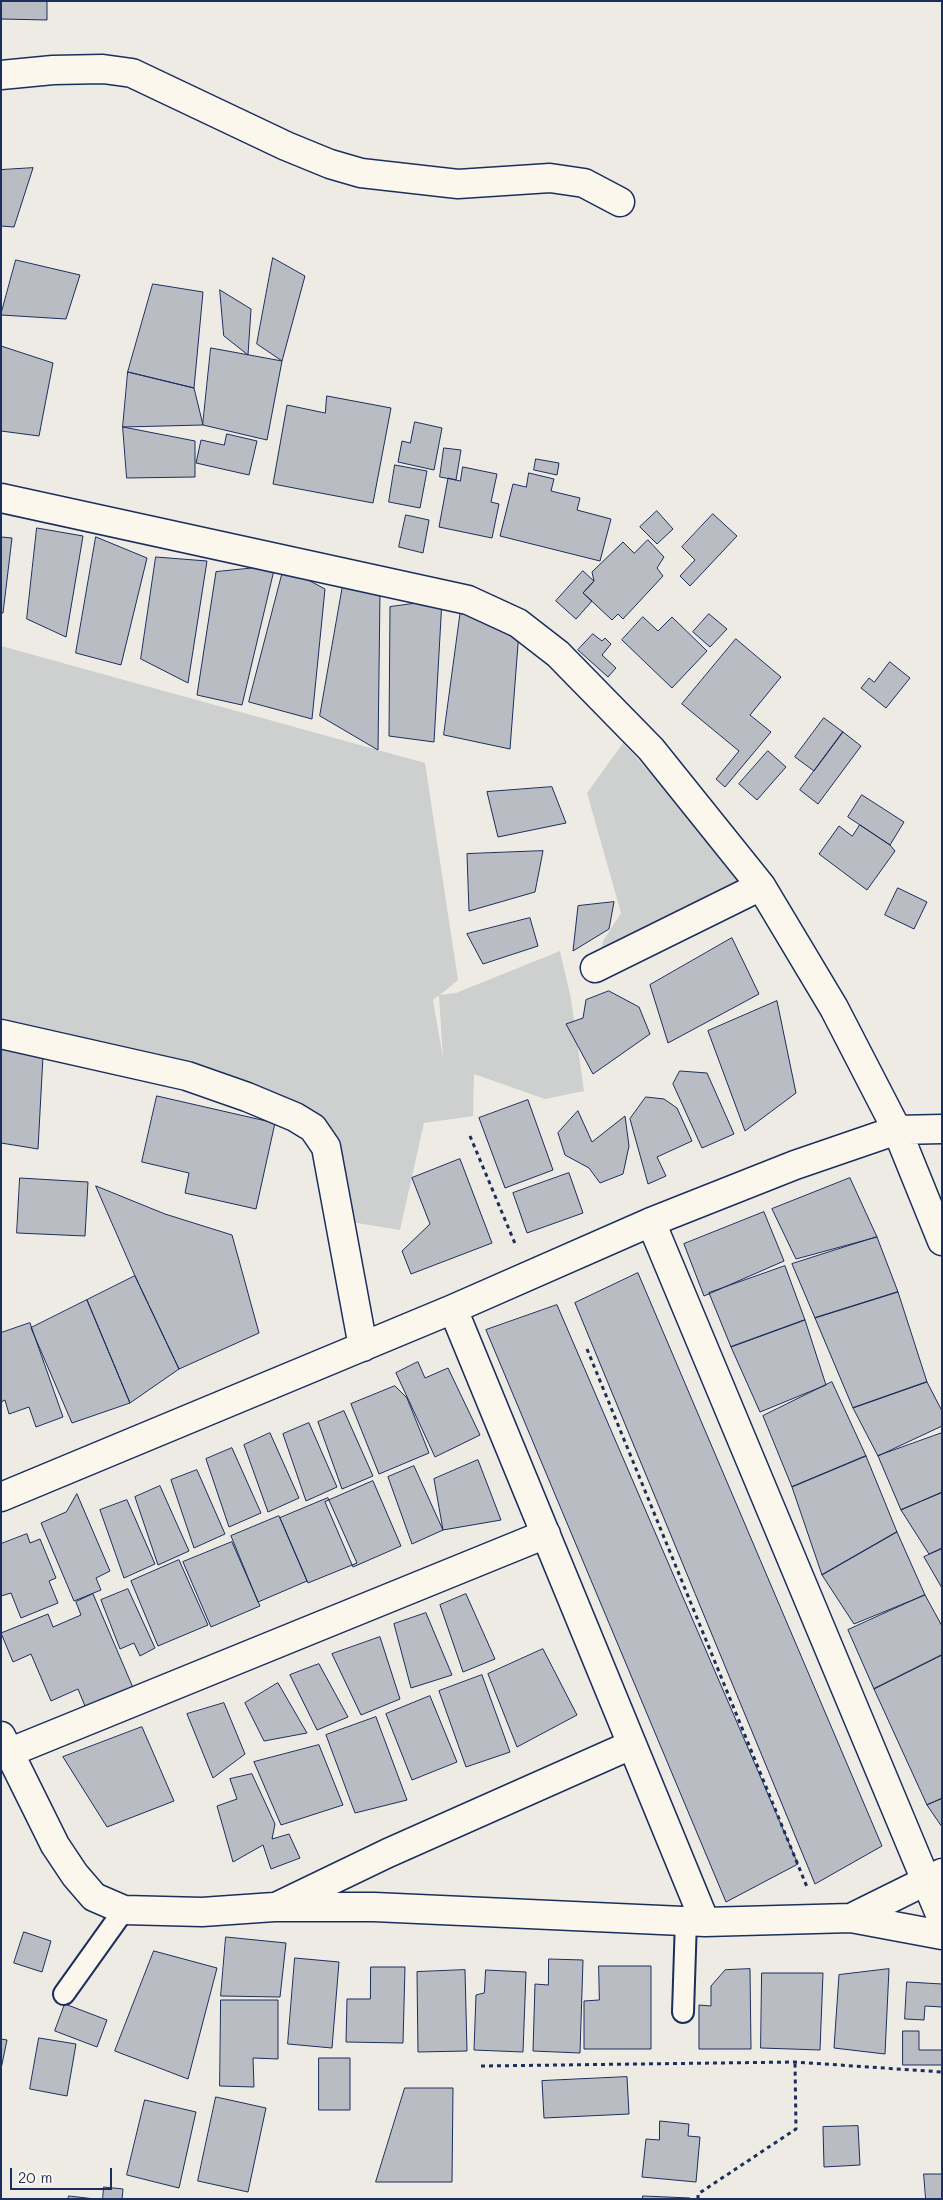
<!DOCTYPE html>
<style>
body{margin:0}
#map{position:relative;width:943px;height:2200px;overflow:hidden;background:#eeebe4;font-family:Mali,sans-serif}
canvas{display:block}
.frame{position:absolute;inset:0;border:2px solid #1b2f5e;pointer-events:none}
.scale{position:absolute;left:10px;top:2168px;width:102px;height:22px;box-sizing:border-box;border:2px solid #1b2f5e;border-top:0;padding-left:6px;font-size:15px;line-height:18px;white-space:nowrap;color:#1b2f5e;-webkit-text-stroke:4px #fbf7ec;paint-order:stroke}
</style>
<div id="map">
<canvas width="943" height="2200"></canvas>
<div class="frame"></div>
<div class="scale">20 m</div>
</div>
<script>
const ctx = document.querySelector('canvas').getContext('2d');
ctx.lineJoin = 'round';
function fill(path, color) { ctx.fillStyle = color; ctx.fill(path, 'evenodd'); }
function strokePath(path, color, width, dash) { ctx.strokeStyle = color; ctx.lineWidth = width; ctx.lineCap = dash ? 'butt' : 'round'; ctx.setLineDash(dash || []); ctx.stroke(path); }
fill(new Path2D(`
 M1,646L425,763L458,980L440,995L456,993L560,951L571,999L584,1091L545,1099L474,1074L473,1116L424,1123L400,1230L351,1222L314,1112L199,1068L1,1028ZM438,996H439L443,1058L433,1000Z
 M623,743L747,879L601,953L603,941L621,913L587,793Z`), '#cecfcf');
const building = new Path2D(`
 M1,1H47V20L1,19Z
 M33,168L14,227L1,226V170Z
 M273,258L305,276L282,361L257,344Z
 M16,260L80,275L66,319L1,315Z
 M153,284L203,292L194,388L128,372Z
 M220,290L251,309L248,355L224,336Z
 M1,346L53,363L39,436L1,431Z
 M211,348L282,361L267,440L203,425Z
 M128,372L194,388L203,425L123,427Z
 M327,396L391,408L373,503L273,484L287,405L325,413Z
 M415,422L442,428L434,470L398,462L402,441L410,443Z
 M123,427L195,441V477L127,478Z
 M227,434L257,441L249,475L196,463L201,440L224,445Z
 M444,448L461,450L456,480L440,477Z
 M536,459L559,463L557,475L534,470Z
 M395,465L427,471L420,508L389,502Z
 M463,467L497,474L491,502L499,504L492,538L439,527L448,478L460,481Z
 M529,473L554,479L551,491L580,498L577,510L611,519L600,561L500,536L513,484L526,487Z
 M657,511L673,529L657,544L640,527Z
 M713,514L737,536L690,586L680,576L695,560L682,547Z
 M406,515L429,520L423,553L399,547Z
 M37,528L83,536L66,637L27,619Z
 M1,537L12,538L3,613H1Z
 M96,537L147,558L121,665L76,653Z
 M648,540L664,557L657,568L663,576L623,619L618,614L612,620L583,593L594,581L592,572L623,542L634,553Z
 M156,557L207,561L188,683L141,659Z
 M275,566L242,705L197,695L216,572Z
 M284,567L325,589L312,719L249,702Z
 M583,571L594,581L583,593L592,601L576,619L556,601Z
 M343,585L380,592L378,750L320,716Z
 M442,600L434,742L389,736L390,607Z
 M461,609L519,631L510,749L444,735Z
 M709,614L727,629L710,647L693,632Z
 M643,617L658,631L672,617L707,651L672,688L622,640Z
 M593,634L602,641L605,638L611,644L602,655L616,668L608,677L578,650Z
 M736,639L781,677L750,715L771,732L725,787L716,779L739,751L682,704Z
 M890,662L910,678L886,708L861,688L869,678L874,682Z
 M824,718L843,732L814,771L795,757Z
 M843,732L861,746L818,804L800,790Z
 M768,751L786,767L757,800L739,784Z
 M552,787L566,823L498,837L487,792Z
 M862,795L904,822L890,845L848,817Z
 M860,825L890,845L895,851L867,890L819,854L839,826L852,836Z
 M543,851L535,892L469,911L467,854Z
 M898,888L927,902L914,929L885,915Z
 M614,902L609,929L573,951L578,906Z
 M530,918L538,946L483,964L467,934Z
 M732,938L759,994L668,1043L650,985Z
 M609,991L639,1007L650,1034L593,1074L566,1024L583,1018L586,1000Z
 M777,1001L796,1093L745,1131L708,1031Z
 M1,1045L43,1056L38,1149L1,1143Z
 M680,1071L707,1073L734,1134L702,1148L673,1084Z
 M157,1096L275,1123L256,1209L185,1193L189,1173L142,1162Z
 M646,1097L664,1099L677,1108L692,1141L657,1157L666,1176L648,1184L630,1119Z
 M528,1100L553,1170L505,1188L479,1118Z
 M578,1111L592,1142L625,1116L629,1146L623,1174L600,1183L589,1168L565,1155L558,1133Z
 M460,1159L492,1243L411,1274L402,1251L430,1224L412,1178Z
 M569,1173L583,1213L527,1233L513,1193Z
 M20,1178L88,1182L85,1236L17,1233Z
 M850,1178L877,1237L796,1259L772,1209Z
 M96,1186L165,1214L232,1235L259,1333L179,1369L135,1276Z
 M764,1212L784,1261L704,1296L684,1244Z
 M877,1237L898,1292L815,1318L792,1264Z
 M785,1266L805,1320L731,1347L709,1293Z
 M638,1273L882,1846L815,1884L575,1303Z
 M135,1276L179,1369L130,1403L87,1300Z
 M898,1292L927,1382L853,1408L815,1318Z
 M87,1300L130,1403L72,1423L31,1328Z
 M557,1305L798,1864L726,1902L486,1330Z
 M805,1320L826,1385L760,1412L731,1347Z
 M30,1323L63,1417L36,1427L29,1407L9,1414L5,1400L1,1402V1333Z
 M418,1362L425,1378L448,1368L480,1435L435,1457L396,1373Z
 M832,1382L866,1456L792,1487L763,1416Z
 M927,1382L942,1411V1426L878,1456L853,1408Z
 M395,1386L407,1398L429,1453L379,1474L351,1404Z
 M344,1411L373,1476L342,1489L318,1422Z
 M309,1423L337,1487L306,1501L283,1434Z
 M270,1433L299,1498L268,1512L244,1445Z
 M942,1433V1492L901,1510L878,1456Z
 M232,1448L261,1513L229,1527L206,1459Z
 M866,1456L897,1532L822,1575L792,1487Z
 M478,1460L501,1520L443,1530L434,1479Z
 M414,1466L443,1530L412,1544L388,1477Z
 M197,1470L225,1534L194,1548L171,1480Z
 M373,1481L401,1546L353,1567L325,1502Z
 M160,1486L189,1551L158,1565L135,1497Z
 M942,1493V1548L929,1554L901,1510Z
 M77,1494L110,1571L96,1578L101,1590L74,1601L41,1523L66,1512Z
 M328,1498L357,1563L308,1583L280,1518Z
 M127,1500L155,1564L124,1578L100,1510Z
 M279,1516L307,1581L258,1602L231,1536Z
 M897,1532L925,1595L854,1624L822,1575Z
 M27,1534L30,1543L40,1539L56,1578L49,1581L58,1603L21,1618L11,1593L1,1596V1544Z
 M232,1542L260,1606L211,1627L183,1562Z
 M942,1549V1588L924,1557Z
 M179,1560L208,1625L158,1646L131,1581Z
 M128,1589L155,1648L140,1656L134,1643L120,1649L101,1600Z
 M93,1594L134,1690L87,1711L78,1689L51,1701L31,1654L13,1662L1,1633L48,1614L53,1627L81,1615L76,1602Z
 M466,1594L495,1659L463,1672L440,1605Z
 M925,1595L942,1626V1655L874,1689L848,1630Z
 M426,1613L452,1675L411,1688L394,1624Z
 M380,1637L400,1699L361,1715L332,1654Z
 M543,1649L577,1715L517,1747L488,1674Z
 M942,1655V1798L927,1805L874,1689Z
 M319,1664L348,1717L317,1730L290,1675Z
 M482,1675L510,1752L466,1767L439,1691Z
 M278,1683L307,1733L264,1741L245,1703Z
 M430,1696L457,1762L412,1780L386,1714Z
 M224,1703L245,1754L213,1778L187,1714Z
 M376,1717L407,1800L355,1813L326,1735Z
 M142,1727L174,1801L107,1827L63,1757Z
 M319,1745L343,1805L281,1825L254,1762Z
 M252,1774L275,1824L272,1839L289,1834L300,1858L271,1869L263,1845L233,1862L217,1806L237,1799L230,1779Z
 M942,1799V1827L927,1805Z
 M24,1932L51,1941L42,1972L14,1963Z
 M226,1937L286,1943L280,1997L221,1996Z
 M154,1951L217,1968L188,2079L115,2051Z
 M295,1958L339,1962L332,2048L288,2044Z
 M549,1959L583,1960L580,2053L533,2051L535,1984L548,1985Z
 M599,1966H651V2049H584V2001L599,2000Z
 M371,1967H405L403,2043L346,2042L347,1999H370Z
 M750,1969L751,2049H699V2005L711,2006V1986L725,1970Z
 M889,1969L885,2054L834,2048L839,1975Z
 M465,1970L467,2051L418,2052L417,1972Z
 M486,1970L526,1972L523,2052L474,2050L476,1995L484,1993Z
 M762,1973H823L820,2050L761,2048Z
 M907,1982L942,1984V2007L925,2006L924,2020L905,2019Z
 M221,2000H278V2059L253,2058L254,2087L220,2086Z
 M65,2004L107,2020L97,2047L55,2031Z
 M903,2031H919V2050H942V2065H903Z
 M39,2038L76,2044L67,2096L30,2089Z
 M1,2039L7,2040L1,2069Z
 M319,2058H350V2110H319Z
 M627,2077L629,2114L544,2118L542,2081Z
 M405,2088H453L452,2182H376Z
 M216,2097L266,2108L248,2192L198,2181Z
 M145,2100L196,2112L179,2188L127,2175Z
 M660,2121L689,2124L688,2136L700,2137L696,2182L642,2177L646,2139L659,2140Z
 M858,2126L860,2165L824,2167L823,2127Z
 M924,2174H942V2199H926Z
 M104,2187L123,2189L122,2199H103Z
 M69,2196L95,2199H68Z
 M643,2196L690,2198V2199H643Z`);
fill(building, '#b9bcc3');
strokePath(building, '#1b2f5e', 1);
const service = new Path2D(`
 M64,1994L124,1910
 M683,2012L686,1920`);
const minor = new Path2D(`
 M1,75L53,70L103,69L132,73L286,146L330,164L361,173L458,184L550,178L584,183L620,202
 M1,498L468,600L518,623L558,654L651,749L761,886L834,1008L897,1130L942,1241
 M595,968L761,886
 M1,1034L187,1076L247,1097L295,1117L313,1128L326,1147L363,1347
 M651,1222L942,1919
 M453,1309L705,1922
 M1,1497L453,1309L651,1222L795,1165L897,1130L942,1129
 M1,1736L55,1845L75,1875L94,1897L124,1910L202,1912L274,1907H374L705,1922L851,1918L942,1935
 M8,1753L546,1534
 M280,1905L388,1853L631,1745
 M851,1918L942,1873`);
strokePath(service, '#1b2f5e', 24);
strokePath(minor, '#1b2f5e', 31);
strokePath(new Path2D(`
 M470,1136L516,1246
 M587,1349L807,1887
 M481,2066L795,2062L942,2072
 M698,2199V2194L796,2129L795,2062`), '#1b2f5e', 3, [4, 4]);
strokePath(service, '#fbf7ec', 20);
strokePath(minor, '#fbf7ec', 28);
</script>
